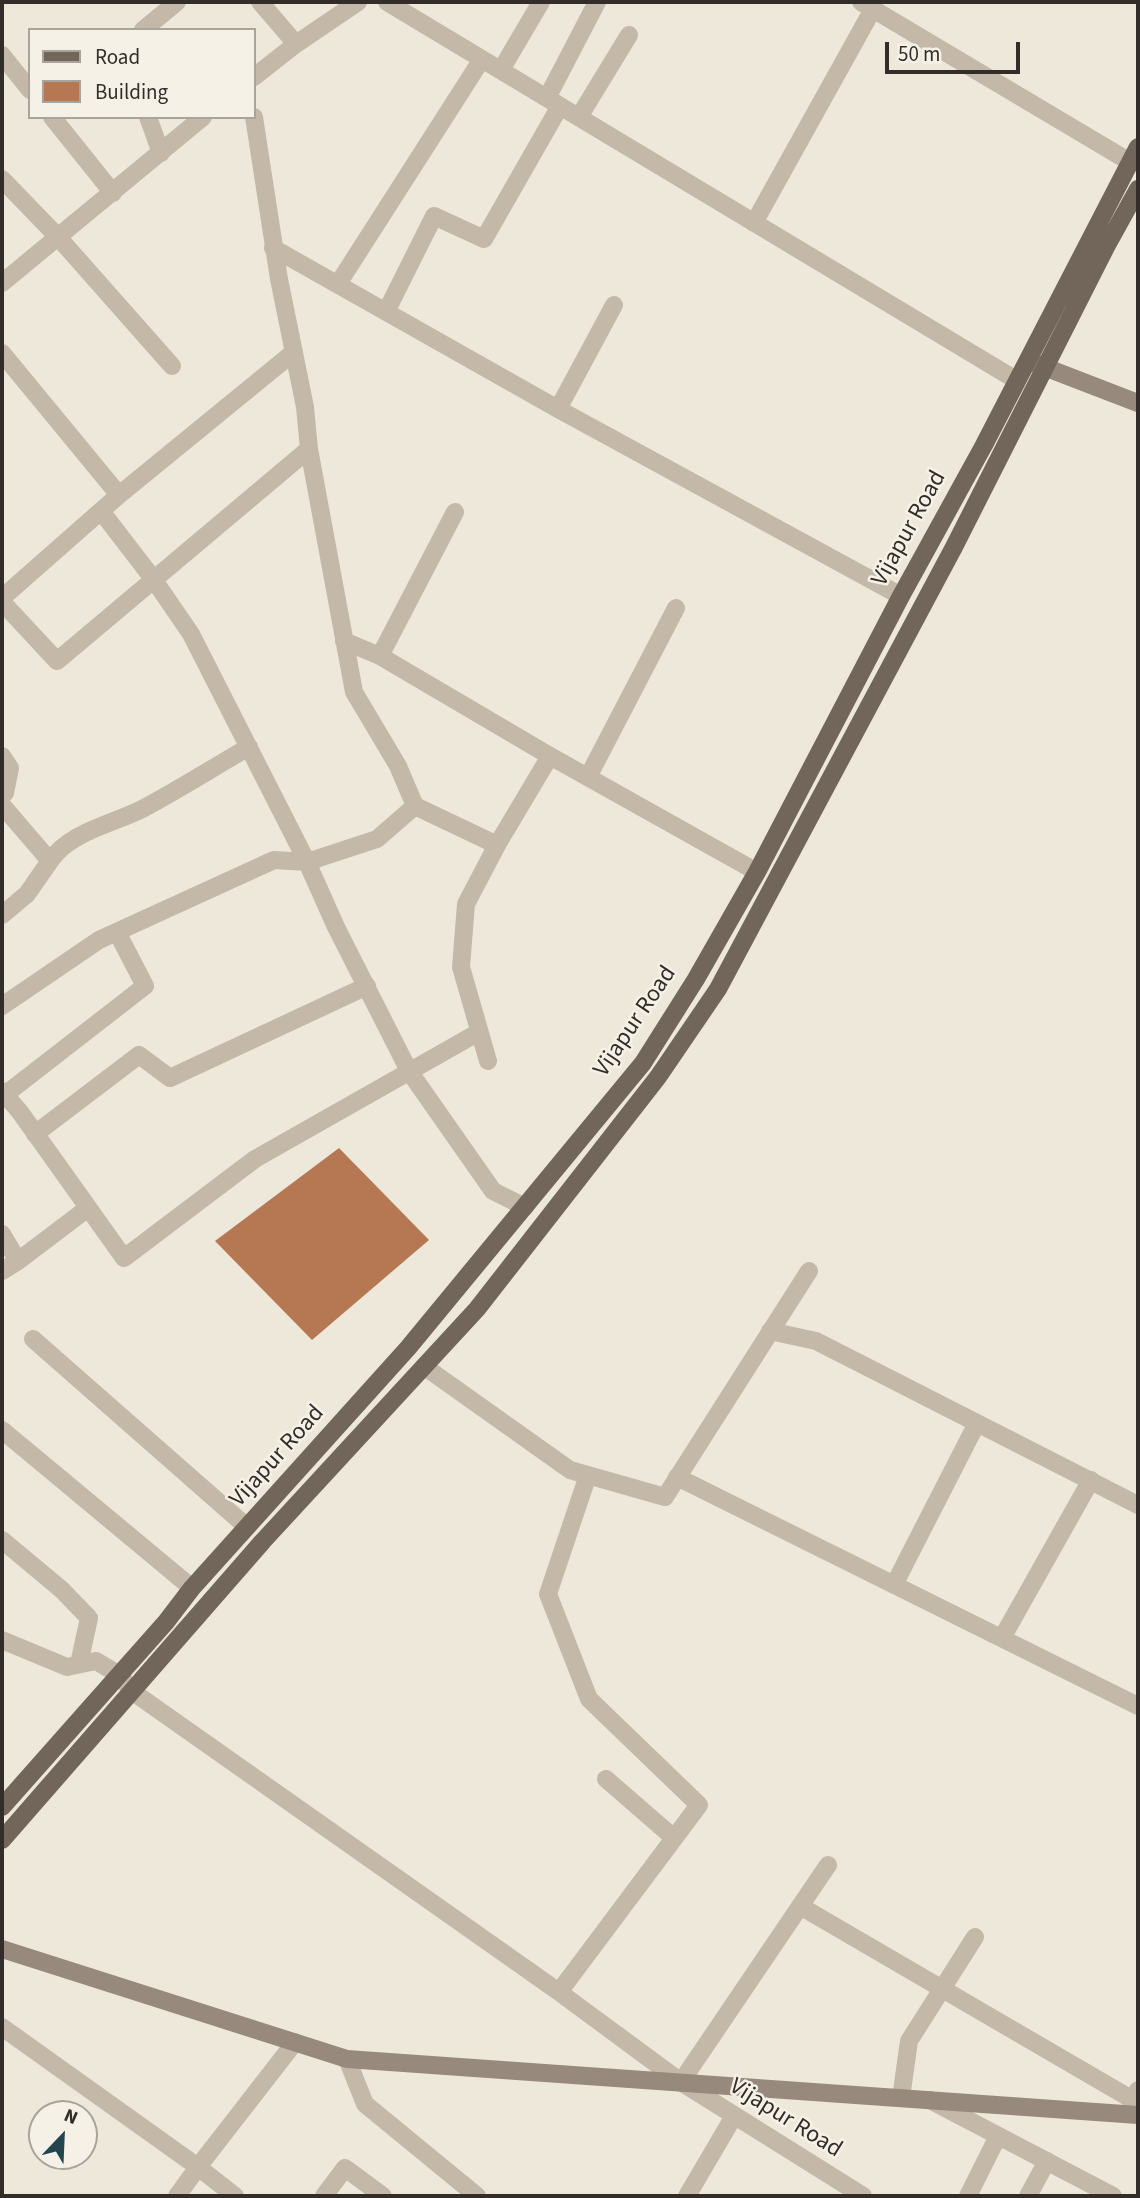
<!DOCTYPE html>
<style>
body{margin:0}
#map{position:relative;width:1140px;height:2198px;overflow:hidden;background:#eee8db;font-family:"Source Sans 3",sans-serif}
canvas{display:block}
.frame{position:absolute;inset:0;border:4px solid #322d28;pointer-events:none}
.legend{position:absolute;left:28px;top:28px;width:228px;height:91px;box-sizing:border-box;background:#f6f1e7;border:2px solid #a8a39b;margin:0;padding:9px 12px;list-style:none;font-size:21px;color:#322d28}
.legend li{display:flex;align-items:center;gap:14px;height:35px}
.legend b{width:35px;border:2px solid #a8a39b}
.north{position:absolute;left:28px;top:2100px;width:70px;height:70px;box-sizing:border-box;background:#f6f1e7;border:2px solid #a8a39b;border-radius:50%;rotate:23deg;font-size:19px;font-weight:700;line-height:28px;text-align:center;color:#322d28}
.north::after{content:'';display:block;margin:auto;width:24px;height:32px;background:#23454e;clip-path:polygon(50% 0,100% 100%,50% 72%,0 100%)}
.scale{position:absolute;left:885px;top:42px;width:135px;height:32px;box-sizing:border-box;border:4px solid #322d28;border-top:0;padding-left:9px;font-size:21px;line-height:24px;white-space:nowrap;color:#322d28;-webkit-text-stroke:5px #f6f1e7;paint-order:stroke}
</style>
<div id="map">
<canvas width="1140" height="2198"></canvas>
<div class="frame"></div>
<ul class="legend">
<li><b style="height:9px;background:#72665b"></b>Road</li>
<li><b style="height:19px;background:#b67852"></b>Building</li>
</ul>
<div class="north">N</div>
<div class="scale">50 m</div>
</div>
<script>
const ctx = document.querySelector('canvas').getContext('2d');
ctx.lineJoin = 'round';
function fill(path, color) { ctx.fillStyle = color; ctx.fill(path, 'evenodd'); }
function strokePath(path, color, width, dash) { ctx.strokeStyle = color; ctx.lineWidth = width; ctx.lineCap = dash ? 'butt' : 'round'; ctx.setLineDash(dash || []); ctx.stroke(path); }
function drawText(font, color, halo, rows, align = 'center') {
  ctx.font = font + ' "Source Sans 3",sans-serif'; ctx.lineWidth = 5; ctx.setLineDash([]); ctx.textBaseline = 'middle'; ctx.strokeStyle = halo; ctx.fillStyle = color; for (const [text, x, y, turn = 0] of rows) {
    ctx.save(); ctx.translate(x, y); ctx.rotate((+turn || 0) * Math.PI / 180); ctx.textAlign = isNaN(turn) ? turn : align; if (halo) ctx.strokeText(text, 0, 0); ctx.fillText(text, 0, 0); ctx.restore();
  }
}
fill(new Path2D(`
 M339,1148L429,1240L312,1340L215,1241Z`), '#b67852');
strokePath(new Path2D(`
 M260,2L296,44
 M387,2L1016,380
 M861,2L1130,162
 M143,30L177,2
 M2,55L30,90
 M501,70L541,2
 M254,77L296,44L358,2
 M547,98L597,2
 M52,117L113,193
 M148,117L161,153
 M254,117L279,279L305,407L309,449L354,692L398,766L415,806L497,845L466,904L461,967L488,1061
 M579,117L629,35
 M2,179L58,237L172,366
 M754,223L873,9
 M273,248L558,409L901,596
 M2,283L203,117
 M338,284L482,59
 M386,312L434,216L484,239L560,106
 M2,353L119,495
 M558,409L614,305
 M101,511L154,580L191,634L307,862L336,927L409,1071L493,1191L525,1207
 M2,598L119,495L294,352
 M2,602L57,661L309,449
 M344,641L380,656L550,756L757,872
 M380,656L455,512
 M2,756L10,768L5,793L2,795
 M588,777L676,608
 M2,805L50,861L27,894L2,915
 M497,845L550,756
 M50,861C70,831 114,824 144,808C180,789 214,767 249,747
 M2,1006L99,940L274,860L307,862L377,839L415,806
 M2,1091L20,1112L124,1258L255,1159L479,1032
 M2,1097L145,986L117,932
 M35,1134L139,1055L170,1078L367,986
 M2,1234L18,1261L2,1271
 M18,1261L88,1208
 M770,1331L816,1341L1138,1505
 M33,1339L247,1527
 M425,1367L570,1470L665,1497L809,1271
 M2,1430L192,1588
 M677,1477L1138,1706
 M2,1540L62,1590L89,1618L79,1664
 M894,1585L977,1423
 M1002,1638L1091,1480
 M2,1640L67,1667L96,1661L118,1674L133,1692L559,1992L681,2082L863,2196
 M606,1779L674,1838
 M800,1906L1133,2100L1138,2090
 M559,1992L699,1805L589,1699L548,1594L588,1475
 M2,2027L198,2167L295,2042
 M347,2059L365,2104L477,2196
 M681,2082L828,1865
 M901,2098L909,2041L975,1937
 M930,2100L1113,2196
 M177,2196L198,2167L235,2196
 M324,2196L345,2168L383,2196
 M687,2196L734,2116
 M968,2196L998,2136
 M1028,2196L1047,2161`), '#c4b9a9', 18);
strokePath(new Path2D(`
 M1034,363L1138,403
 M2,1949L347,2059L1138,2115`), '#97897b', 18);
strokePath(new Path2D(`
 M2,1807L166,1622L192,1588L408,1348L643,1063L696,979L757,872L901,596L984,445L1138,147
 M2,1840L263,1541L477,1309L658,1077L718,989L954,547L1106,247L1138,189`), '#72665b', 18);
drawText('24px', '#322d28', '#f6f1e7', [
 ["Vijapur Road",910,529,-61],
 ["Vijapur Road",636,1022,-56],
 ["Vijapur Road",278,1457,-48],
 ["Vijapur Road",785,2119,32]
]);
</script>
